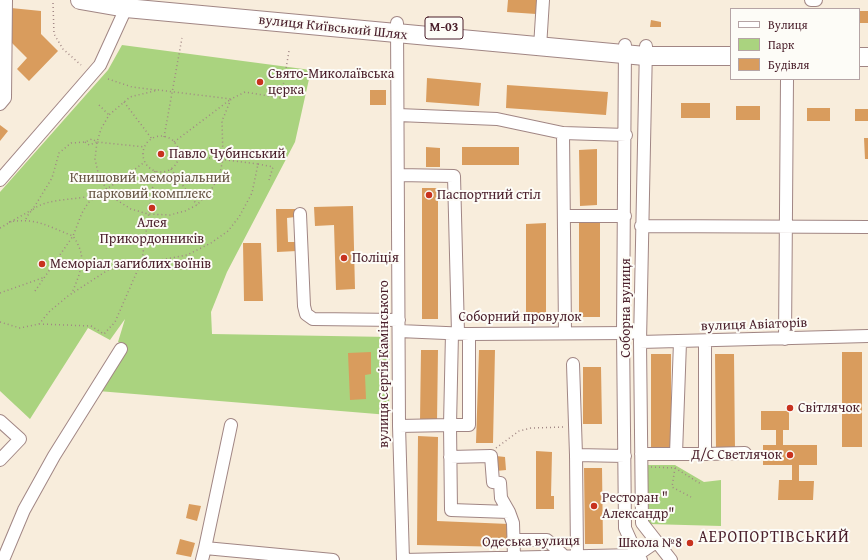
<!DOCTYPE html>
<meta charset="utf-8">
<style>
body{margin:0}
#map{position:relative;width:868px;height:560px;overflow:hidden;background:#f8eddc;font-family:"Gentium Book Plus",serif}
canvas{display:block}
.legend{position:absolute;left:730px;top:8px;width:130px;height:72px;box-sizing:border-box;background:#fdfcf7;border:1px solid #b5a4a5;margin:0;padding:5px 7px;list-style:none;font-size:12px;color:#4a1f2b}
.legend li{display:flex;align-items:center;gap:8px;height:20px}
.legend b{width:20px;border:1px solid #b5a4a5}
</style>
<div id="map">
<canvas width="868" height="560"></canvas>
<ul class="legend">
<li><b style="height:5px;background:#fff"></b>Вулиця</li>
<li><b style="height:11px;background:#aad37f"></b>Парк</li>
<li><b style="height:11px;background:#d99c5d"></b>Будівля</li>
</ul>
</div>
<script>
const ctx = document.querySelector('canvas').getContext('2d');
ctx.lineJoin = 'round';
function fill(path, color) { ctx.fillStyle = color; ctx.fill(path, 'evenodd'); }
function strokePath(path, color, width, dash) { ctx.strokeStyle = color; ctx.lineWidth = width; ctx.lineCap = dash ? 'butt' : 'round'; ctx.setLineDash(dash || []); ctx.stroke(path); }
function drawText(font, color, halo, rows, align = 'center') {
  ctx.font = font + ' "Gentium Book Plus",serif'; ctx.lineWidth = 4; ctx.setLineDash([]); ctx.textBaseline = 'middle'; ctx.strokeStyle = halo; ctx.fillStyle = color; for (const [text, x, y, turn = 0] of rows) {
    ctx.save(); ctx.translate(x, y); ctx.rotate((+turn || 0) * Math.PI / 180); ctx.textAlign = isNaN(turn) ? turn : align; if (halo) ctx.strokeText(text, 0, 0); ctx.fillText(text, 0, 0); ctx.restore();
  }
}
fill(new Path2D(`
 M122,45L311,70L295,142L227,272L211,312L212,334L390,337L389,415L98,391L127,347L118,342L125,319L110,340L88,328L30,419L0,391V192L108,70Z
 M647,465H675L704,482L721,480V526L649,524Z`), '#aad37f');
fill(new Path2D(`
 M508,0H537L536,14L507,12Z
 M11,8L41,11V34L58,51L29,81L17,69L27,58L9,40Z
 M859,11H868V23H859Z
 M651,20L661,22V27H650Z
 M427,78L481,83L479,106L426,102Z
 M507,85L608,92L606,115L506,108Z
 M370,90H386V105H370Z
 M681,103H710V118H681Z
 M736,106H760V120H736Z
 M807,108H830V121H807Z
 M855,109H868V121H855Z
 M0,125L8,131L0,141Z
 M864,138H868V159H865Z
 M426,147L440,148V167H426Z
 M462,147H519V165H462Z
 M597,149V205L580,206L579,150Z
 M422,188H438V319H422Z
 M353,206L355,289L336,290L334,225L315,226L314,207Z
 M276,209H295V217L287,218L288,242H297V251L277,252Z
 M546,223V319H526V224Z
 M579,223H600V317H579Z
 M243,243H261L263,301H244Z
 M421,350H438L437,422L420,421Z
 M479,350H495L493,443H476Z
 M371,352V374L365,375L366,399L350,400L348,353Z
 M842,352H862V447H842Z
 M651,354H671V451H651Z
 M715,354H734L735,450H716Z
 M583,367H601L602,424H583Z
 M761,411H789V430H783V445H817V465H799V481H814L813,500H778L779,480H792V465H763V445H776V430H761Z
 M418,436L438,437L437,521L509,524L508,547L417,545Z
 M536,451L552,452L551,496H554V509H536Z
 M496,456L505,457L506,470L496,471Z
 M584,468H602L603,544H585Z
 M189,504L201,506L197,521L186,518Z
 M180,539L195,543L191,557L176,554Z`), '#d99c5d');
const minor = new Path2D(`
 M811,0H816
 M397,23L399,426L403,560
 M625,45L623,332L625,528L637,555L641,560
 M646,46L640,342L642,523L671,560
 M540,47L543,0
 M0,104L5,98L6,0
 M398,115L497,119L563,133
 M398,175L454,176L458,333
 M0,180L100,65L126,8L127,1
 M300,214L304,306L306,314L313,319L399,320
 M564,216H625
 M641,226L868,227
 M399,331L469,334L631,333
 M565,332L563,133L626,135
 M469,334V425H450L451,510L509,512L513,523L514,557
 M785,339L787,79
 M640,342L868,336
 M573,364L576,455
 M0,421L20,439L0,460
 M231,425L205,548L333,560
 M399,426L450,425L452,333
 M641,454H676L680,342
 M676,454H705V342
 M705,454L745,453
 M450,457L491,456L493,482L500,483L501,498L509,512
 M514,540H547L564,556
 M3,560L24,510L54,456L121,349
 M202,560L205,548
 M403,560L637,555L656,542
 M580,560L577,556L576,455L625,456`);
const highway = new Path2D(`
 M80,0L126,8L645,56H731
 M859,57H868`);
strokePath(minor, '#a18684', 14);
strokePath(highway, '#a18684', 20);
strokePath(new Path2D(`
 M53,3L54,34L63,49L81,65
 M108,79L132,87L156,90
 M124,102L152,139
 M99,105L109,115
 M143 154a18 18 0 1 1 36 0a18 18 0 1 1-36 0Z
 M164,137L182,38
 M85,142L89,145L97,142
 M174,142L231,99L158,90L130,97L109,115L101,129L97,142L95,159L99,177L106,188L115,199L131,209L148,214L170,215L185,211L197,205L213,187L220,173L223,159L222,121L231,99L245,92L281,98L289,51
 M258,164L273,167L269,180
 M171,169L197,205
 M26,219C36,194 79,203 99,193C115,185 130,172 145,162
 M9,222C36,217 49,227 73,236C88,258 81,270 72,293
 M0,228L33,209L52,178L59,153L71,143L85,142L92,139L97,142L145,147
 M35,291L73,236L82,213L88,203L97,195
 M0,293L45,277
 M0,322L20,328L39,324L50,311L68,296L108,270L142,260H160L187,255L211,243L228,231L239,217L252,193L258,164L179,154
 M39,324L91,326L104,334L115,322L142,260L155,171
 M496,448L519,431L531,428L565,427
 M651,467L675,468L701,484
 M675,468L672,487L691,497`), '#a18684', 1.5, [1, 3]);
strokePath(minor, '#fff', 12);
strokePath(highway, '#fff', 18);
for (const [x, y, r, color] of [
 [260,82,4,"#c8321e"],
 [161,154,4,"#c8321e"],
 [429,195,4,"#c8321e"],
 [152,208,4,"#c8321e"],
 [344,258,4,"#c8321e"],
 [42,264,4,"#c8321e"],
 [790,408,4,"#c8321e"],
 [790,455,4,"#c8321e"],
 [594,506,4,"#c8321e"],
 [690,543,4,"#c8321e"]
]) { const dot = new Path2D(); dot.arc(x, y, r, 0, 2 * Math.PI); ctx.fillStyle = color; ctx.fill(dot); strokePath(dot, '#fdfcf7', 1.5); }
for (const [x, y, w] of [
 [444,28,38]
]) { const box = new Path2D(); box.roundRect(x - w / 2, y - 11, w, 22, 3); ctx.fillStyle = '#fdfcf7'; ctx.fill(box); strokePath(box, '#4a1f2b', 1); }
drawText('bold 13px', '#4a1f2b', null, [
 ["М-03",444,28]
]);
drawText('14px', '#4a1f2b', '#fdfcf7', [
 ["вулиця Київський Шлях",333,28,6],
 ["Соборна вулиця",626,308,-90],
 ["Соборний провулок",520,317],
 ["вулиця Авіаторів",754,325,-2],
 ["вулиця Сергія Камінського",384,364,-90],
 ["Одеська вулиця",531,542,-1]
]);
drawText('14px', '#4a1f2b', '#fdfcf7', [
 ["Свято-Миколаївська",268,74],
 ["церка",268,90],
 ["Павло Чубинський",169,154],
 ["Паспортний стіл",437,195],
 ["Алея",152,223,"center"],
 ["Прикордонників",152,239,"center"],
 ["Поліція",352,258],
 ["Меморіал загиблих воїнів",50,264],
 ["Світлячок",798,408],
 ["Д/С Светлячок",782,455,"right"],
 ["Ресторан \"",602,498],
 ["Александр\"",602,514],
 ["Школа №8",682,543,"right"]
], 'left');
drawText('14px', '#675544', '#fdfcf7', [
 ["Книшовий меморіальний",150,178],
 ["парковий комплекс",150,194]
]);
ctx.letterSpacing = '1px';
drawText('16px', '#4a1f2b', '#fdfcf7', [
 ["АЕРОПОРТІВСЬКИЙ",774,538]
]);
ctx.letterSpacing = '0px';
</script>
